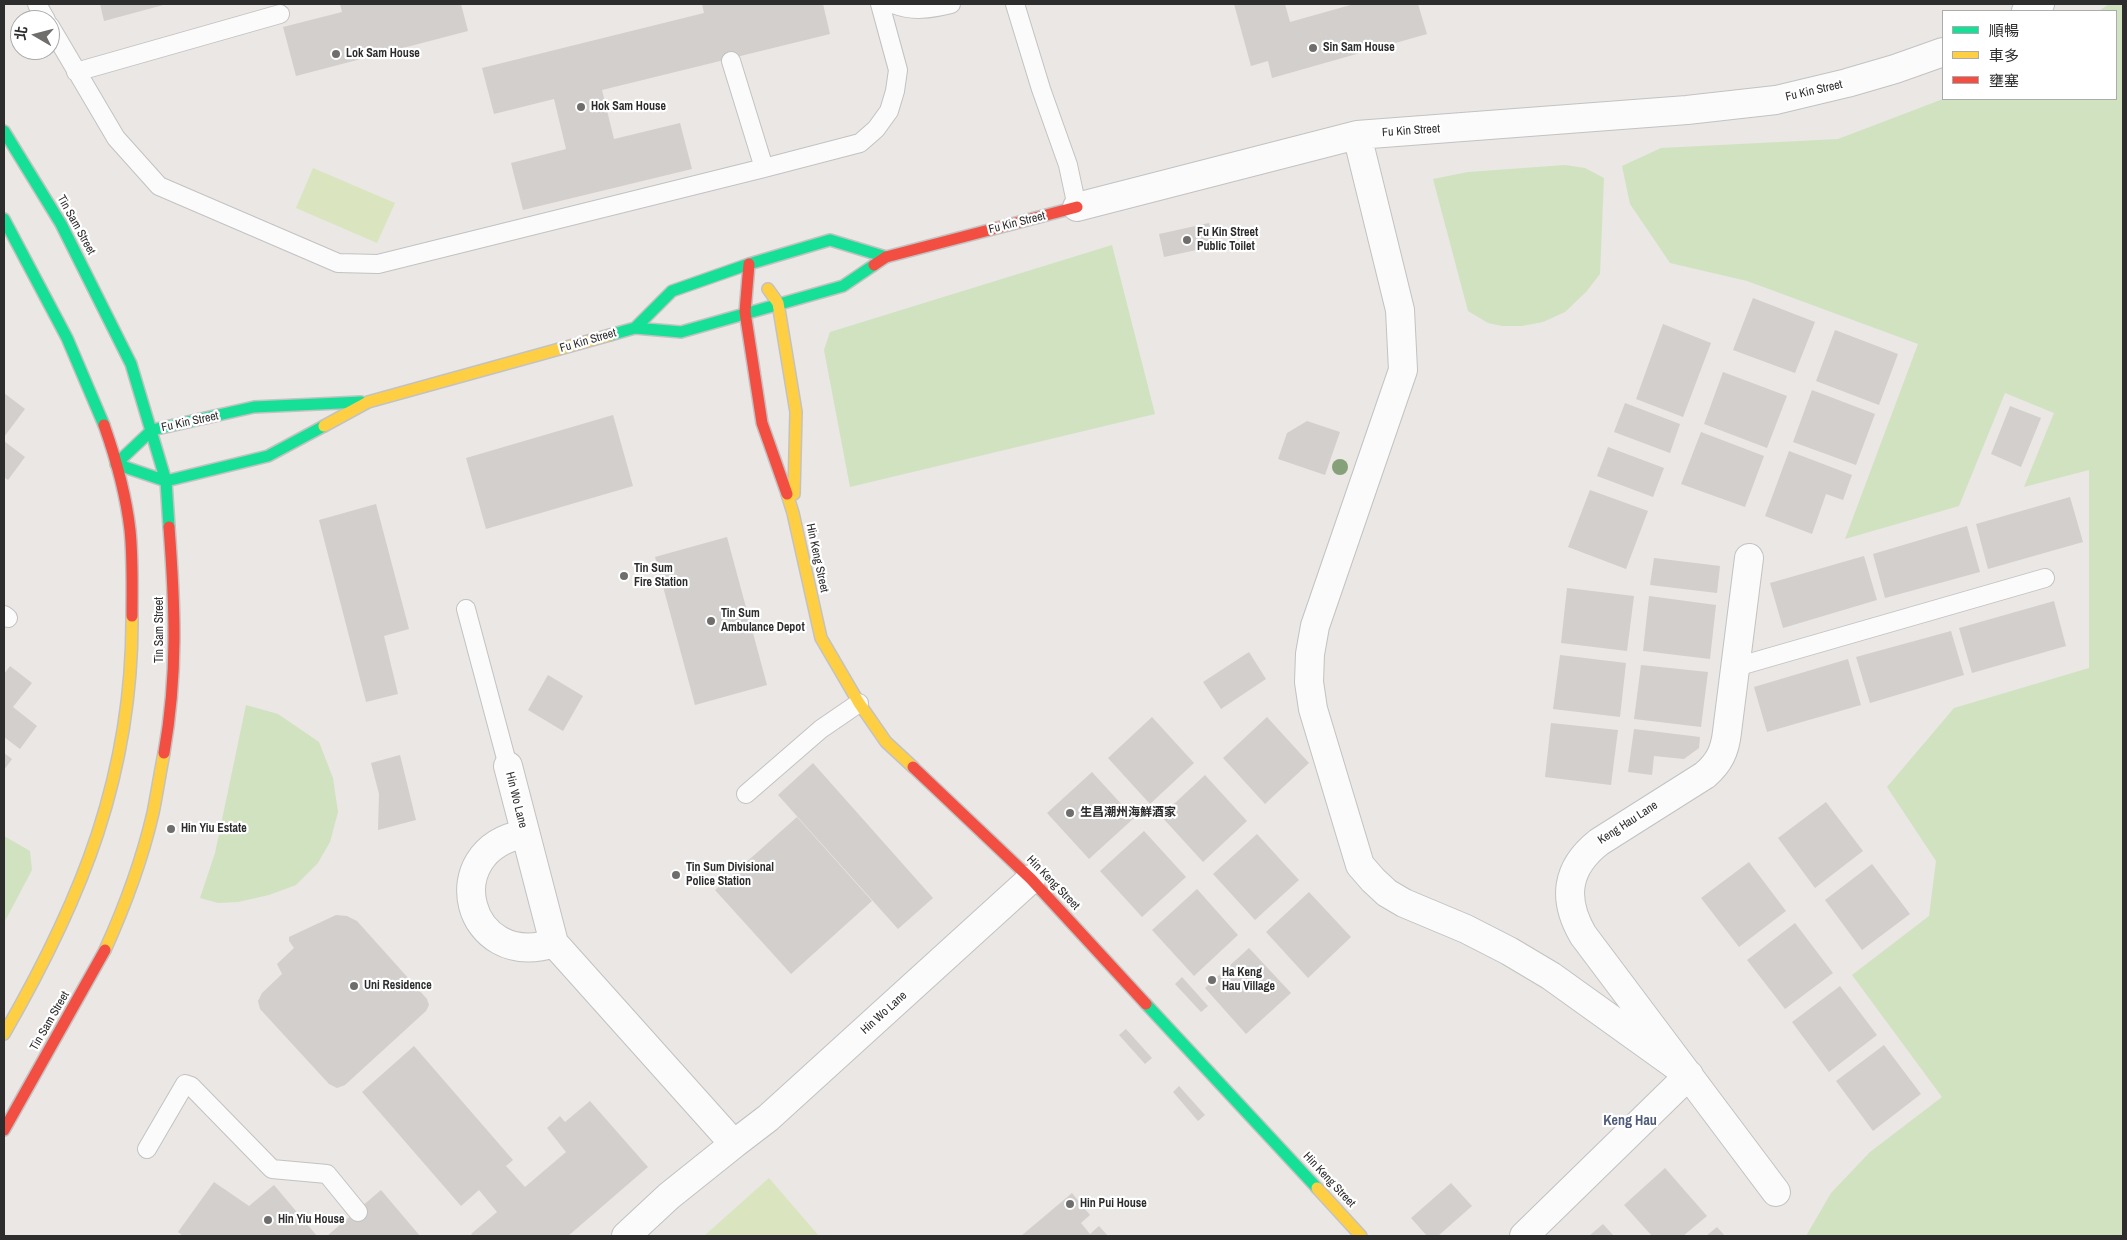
<!DOCTYPE html>
<meta charset="utf-8">
<style>
body{margin:0}
#map{position:relative;width:2127px;height:1240px;overflow:hidden;background:#eae7e4;font-family:"Archivo Narrow","Noto Sans TC",sans-serif}
canvas{display:block}
.frame{position:absolute;inset:0;border:5px solid #2d2d2d;pointer-events:none}
.legend{position:absolute;left:1942px;top:10px;width:175px;height:90px;box-sizing:border-box;background:#fff;border:1px solid #ababab;margin:0;padding:6px 9px;list-style:none;font-size:15px;color:#2d2d2d}
.legend li{display:flex;align-items:center;gap:10px;height:25px}
.legend b{width:25px;border:1px solid #ababab}
.north{position:absolute;left:10px;top:10px;width:50px;height:50px;box-sizing:border-box;background:#fff;border:1px solid #ababab;border-radius:50%;rotate:278deg;font-size:14px;font-weight:700;line-height:20px;text-align:center;color:#2d2d2d}
.north::after{content:'';display:block;margin:auto;width:18px;height:22px;background:#6f6e6d;clip-path:polygon(50% 0,100% 100%,50% 72%,0 100%)}
</style>
<div id="map">
<canvas width="2127" height="1240"></canvas>
<div class="frame"></div>
<ul class="legend">
<li><b style="height:6px;background:#16e098"></b>順暢</li>
<li><b style="height:6px;background:#ffcf43"></b>車多</li>
<li><b style="height:6px;background:#f24e42"></b>壅塞</li>
</ul>
<div class="north">北</div>
</div>
<script>
const ctx = document.querySelector('canvas').getContext('2d');
ctx.lineJoin = 'round';
function fill(path, color) { ctx.fillStyle = color; ctx.fill(path, 'evenodd'); }
function strokePath(path, color, width, dash) { ctx.strokeStyle = color; ctx.lineWidth = width; ctx.lineCap = dash ? 'butt' : 'round'; ctx.setLineDash(dash || []); ctx.stroke(path); }
function drawText(font, color, halo, rows, align = 'center') {
  ctx.font = font + ' "Archivo Narrow","Noto Sans TC",sans-serif'; ctx.lineWidth = 4.5; ctx.setLineDash([]); ctx.textBaseline = 'middle'; ctx.strokeStyle = halo; ctx.fillStyle = color; for (const [text, x, y, turn = 0] of rows) {
    ctx.save(); ctx.translate(x, y); ctx.rotate((+turn || 0) * Math.PI / 180); ctx.textAlign = isNaN(turn) ? turn : align; if (halo) ctx.strokeText(text, 0, 0); ctx.fillText(text, 0, 0); ctx.restore();
  }
}
fill(new Path2D(`
 M2109,4H2123V1236H1806L1831,1193L1870,1152L1942,1097L1852,975L1929,916L1936,861L1887,787L1954,708L2089,668V470L2024,487L2054,413L2005,393L1959,506L1845,539L1918,344L1747,281L1670,263L1630,204L1622,166L1661,148L1838,139L1943,99H2116V11H2099Z
 M1565,165L1585,168L1604,178L1600,274L1586,292L1565,312L1543,322L1522,326H1502L1488,323L1468,311L1433,179L1468,172Z
 M1112,245L1155,414L850,487L824,350L830,332Z
 M246,705L278,714L319,742L333,778L338,812L330,842L318,863L296,885L269,895L238,902L218,903L200,898L215,853Z
 M4,836L30,851L32,870L4,923Z`), '#d1e2c0');
fill(new Path2D(`
 M313,168L395,203L377,243L296,208Z
 M769,1178L819,1236H704Z`), '#dae5bf');
fill(new Path2D(`
 M100,4H167L104,21Z
 M340,4H461L468,31L296,76L283,27L342,12Z
 M702,4H823L830,34L602,90L614,139L680,123L692,169L523,210L511,163L566,149L554,99L494,114L482,68L704,13Z
 M1234,4H1285L1290,22L1354,4H1418L1427,34L1272,78L1268,61L1251,66Z
 M1209,223L1215,246L1164,257L1159,234Z
 M1753,298L1815,322L1795,373L1733,350Z
 M1663,324L1711,343L1683,417L1636,399Z
 M1835,330L1898,354L1879,405L1816,381Z
 M1723,372L1787,396L1767,448L1704,424Z
 M1812,390L1875,414L1856,465L1793,442Z
 M4,393L25,409L4,437Z
 M1625,403L1680,424L1670,453L1614,432Z
 M2010,406L2041,418L2021,467L1991,454Z
 M613,415L633,486L486,529L466,458Z
 M1307,421L1340,432L1325,475L1278,459L1287,433Z
 M1701,432L1764,456L1745,507L1681,484Z
 M4,441L25,457L8,480L4,477Z
 M1608,447L1664,468L1653,497L1597,476Z
 M1789,451L1852,475L1843,500L1826,494L1812,534L1765,516Z
 M1590,490L1648,511L1626,569L1568,547Z
 M2070,497L2083,542L1988,569L1976,524Z
 M376,504L409,629L384,636L398,694L366,702L319,520Z
 M1967,526L1980,572L1885,598L1873,554Z
 M727,537L767,685L695,705L655,557Z
 M1864,556L1877,600L1783,628L1770,583Z
 M1654,558L1720,566L1717,593L1650,585Z
 M1567,588L1634,596L1627,651L1561,643Z
 M1649,596L1716,605L1710,659L1643,651Z
 M2054,601L2066,646L1972,673L1959,628Z
 M1951,631L1964,675L1870,703L1856,657Z
 M1249,652L1266,679L1221,709L1203,682Z
 M1560,655L1626,663L1620,717L1553,709Z
 M1848,659L1861,705L1767,732L1754,687Z
 M1641,665L1708,672L1701,727L1634,719Z
 M10,666L32,683L13,707L37,726L20,749L4,737V674Z
 M548,675L583,696L563,731L528,710Z
 M1152,717L1194,763L1150,804L1108,758Z
 M1267,717L1309,763L1265,804L1223,758Z
 M1551,723L1618,730L1611,785L1545,777Z
 M1634,729L1700,737L1699,748L1684,759L1654,756L1652,775L1628,772Z
 M4,753L12,759L4,770Z
 M400,755L416,820L378,830L379,794L371,763Z
 M813,763L933,898L898,929L778,795Z
 M1092,772L1134,818L1089,859L1047,813Z
 M1205,775L1247,821L1203,862L1161,816Z
 M1826,802L1863,851L1815,888L1778,838Z
 M797,817L872,901L791,974L715,890Z
 M1144,831L1186,877L1142,917L1100,871Z
 M1257,834L1299,880L1255,920L1213,874Z
 M1749,862L1786,911L1739,947L1701,898Z
 M1872,864L1910,914L1862,950L1825,900Z
 M1197,889L1238,935L1194,976L1152,930Z
 M1309,892L1351,937L1308,978L1266,932Z
 M336,915L347,916L357,921L427,999L429,1005L426,1011L345,1085L337,1088L329,1084L260,1009L258,1001L262,993L282,974L277,964L294,948L289,941V937Z
 M1795,923L1833,973L1785,1009L1747,960Z
 M1249,948L1291,993L1246,1034L1205,988Z
 M1182,977L1208,1006L1201,1012L1175,984Z
 M1840,986L1877,1035L1829,1072L1792,1022Z
 M1126,1029L1152,1058L1145,1064L1119,1035Z
 M1884,1045L1921,1094L1873,1131L1836,1081Z
 M414,1046L513,1160L506,1166L525,1187L566,1152L547,1128L560,1116L565,1122L590,1101L648,1167L568,1236H473L471,1234L497,1212L479,1190L461,1206L362,1092Z
 M1179,1086L1205,1115L1198,1121L1173,1092Z
 M1665,1168L1707,1216L1683,1236H1652L1624,1205Z
 M214,1182L249,1206L274,1185L317,1236H183L178,1232Z
 M1451,1183L1472,1206L1438,1236H1427L1411,1218Z
 M381,1190L420,1236H327Z
 M1072,1193L1090,1215L1081,1223L1090,1234L1099,1226L1108,1236H1021Z
 M1603,1224L1614,1236H1589Z
 M1717,1227L1725,1236H1706Z`), '#d2cfcd');
const lane = new Path2D(`
 M37,4L46,20
 M893,4C914,12 930,9 951,4
 M1015,4L1041,89L1068,165L1077,207
 M50,26L116,138L159,186L338,263L378,264L764,168L860,143L876,129L889,111L895,91L898,70L880,4
 M731,61L764,168
 M76,72L280,14
 M466,609L508,766
 M4,615L8,618
 M1736,667L2045,578
 M746,794L821,729L859,703
 M147,1149L185,1084L191,1086L272,1169L327,1174L358,1212`);
const street = new Path2D(`
 M2026,11L2040,4
 M1357,135L1400,310L1403,370L1315,626L1310,654L1309,682L1313,709L1360,865L1373,880L1387,893L1404,903L1466,929L1509,951L1551,976L1689,1075L1524,1236
 M1077,207L1357,135L1687,110L1776,100L1847,83L1895,69L1943,52
 M1749,558L1727,732C1725,751 1719,763 1705,775L1599,842C1566,868 1562,899 1583,935L1776,1192
 M508,766L554,943L734,1144L768,1118L1031,879
 M524,834C436,850 466,972 554,943
 M626,1236L669,1196L734,1144`);
const fast = new Path2D(`
 M4,131L61,224L131,364L166,481L169,527
 M4,219L67,338L104,425
 M635,328L672,291L749,264L830,240L886,257
 M610,335L635,328L681,332L843,286L874,265
 M116,464L166,481L268,456L324,426
 M116,464L152,430L254,407L361,402
 M1146,1004L1317,1188`);
const slow = new Path2D(`
 M768,289L778,303L796,412L794,494
 M324,426L368,402L610,335
 M787,494L793,513L821,638L859,703L886,742L913,767
 M105,950C125,906 142,860 153,813C157,793 160,773 164,753
 M4,1034C82,899 133,774 132,616
 M1317,1188L1361,1236`);
const jam = new Path2D(`
 M749,264L745,312L762,423L787,494
 M874,265L886,257L1077,207
 M104,425C116,459 126,495 130,530C133,559 132,587 132,616
 M164,753C178,674 175,606 169,527
 M913,767L1031,879L1146,1004
 M4,1130L105,950`);
strokePath(lane, '#c3c2c2', 20);
strokePath(street, '#c3c2c2', 30);
strokePath(fast, '#c3c2c2', 14);
strokePath(slow, '#c3c2c2', 14);
strokePath(jam, '#c3c2c2', 14);
strokePath(lane, '#fcfbfb', 18);
strokePath(street, '#fcfbfb', 28);
strokePath(fast, '#16e098', 11);
strokePath(slow, '#ffcf43', 11);
strokePath(jam, '#f24e42', 11);
ctx.fillStyle = '#86a079';
for (const [x, y] of [
 [1340,467]
]) { ctx.beginPath(); ctx.arc(x, y, 8, 0, 2 * Math.PI); ctx.fill(); }
for (const [x, y, r, color] of [
 [1313,48,5,"#6f6e6d"],
 [336,54,5,"#6f6e6d"],
 [581,107,5,"#6f6e6d"],
 [1187,240,5,"#6f6e6d"],
 [624,576,5,"#6f6e6d"],
 [711,621,5,"#6f6e6d"],
 [1070,813,5,"#6f6e6d"],
 [171,829,5,"#6f6e6d"],
 [676,875,5,"#6f6e6d"],
 [1212,980,5,"#6f6e6d"],
 [354,986,5,"#6f6e6d"],
 [1070,1204,5,"#6f6e6d"],
 [268,1220,5,"#6f6e6d"]
]) { const dot = new Path2D(); dot.arc(x, y, r, 0, 2 * Math.PI); ctx.fillStyle = color; ctx.fill(dot); strokePath(dot, '#fff', 2); }
drawText('bold 12px', '#2d2d2d', '#fff', [
 ["Sin Sam House",1323,48],
 ["Lok Sam House",346,54],
 ["Hok Sam House",591,107],
 ["Fu Kin Street",1197,233],
 ["Public Toilet",1197,247],
 ["Tin Sum",634,569],
 ["Fire Station",634,583],
 ["Tin Sum",721,614],
 ["Ambulance Depot",721,628],
 ["生昌潮州海鮮酒家",1080,813],
 ["Hin Yiu Estate",181,829],
 ["Tin Sum Divisional",686,868],
 ["Police Station",686,882],
 ["Ha Keng",1222,973],
 ["Hau Village",1222,987],
 ["Uni Residence",364,986],
 ["Hin Pui House",1080,1204],
 ["Hin Yiu House",278,1220]
], 'left');
drawText('12px', '#2d2d2d', '#fff', [
 ["Fu Kin Street",1814,91,-13],
 ["Fu Kin Street",1411,131,-4],
 ["Fu Kin Street",1017,223,-14],
 ["Tin Sam Street",76,225,61],
 ["Fu Kin Street",588,341,-16],
 ["Fu Kin Street",190,422,-12],
 ["Hin Keng Street",817,558,78],
 ["Tin Sam Street",160,630,-90],
 ["Hin Wo Lane",516,800,76],
 ["Keng Hau Lane",1628,823,-33],
 ["Hin Keng Street",1053,883,46],
 ["Hin Wo Lane",884,1013,-42],
 ["Tin Sam Street",50,1021,-60],
 ["Hin Keng Street",1329,1180,47]
]);
drawText('bold 14px', '#515c7b', '#fff', [
 ["Keng Hau",1630,1121]
]);
</script>
